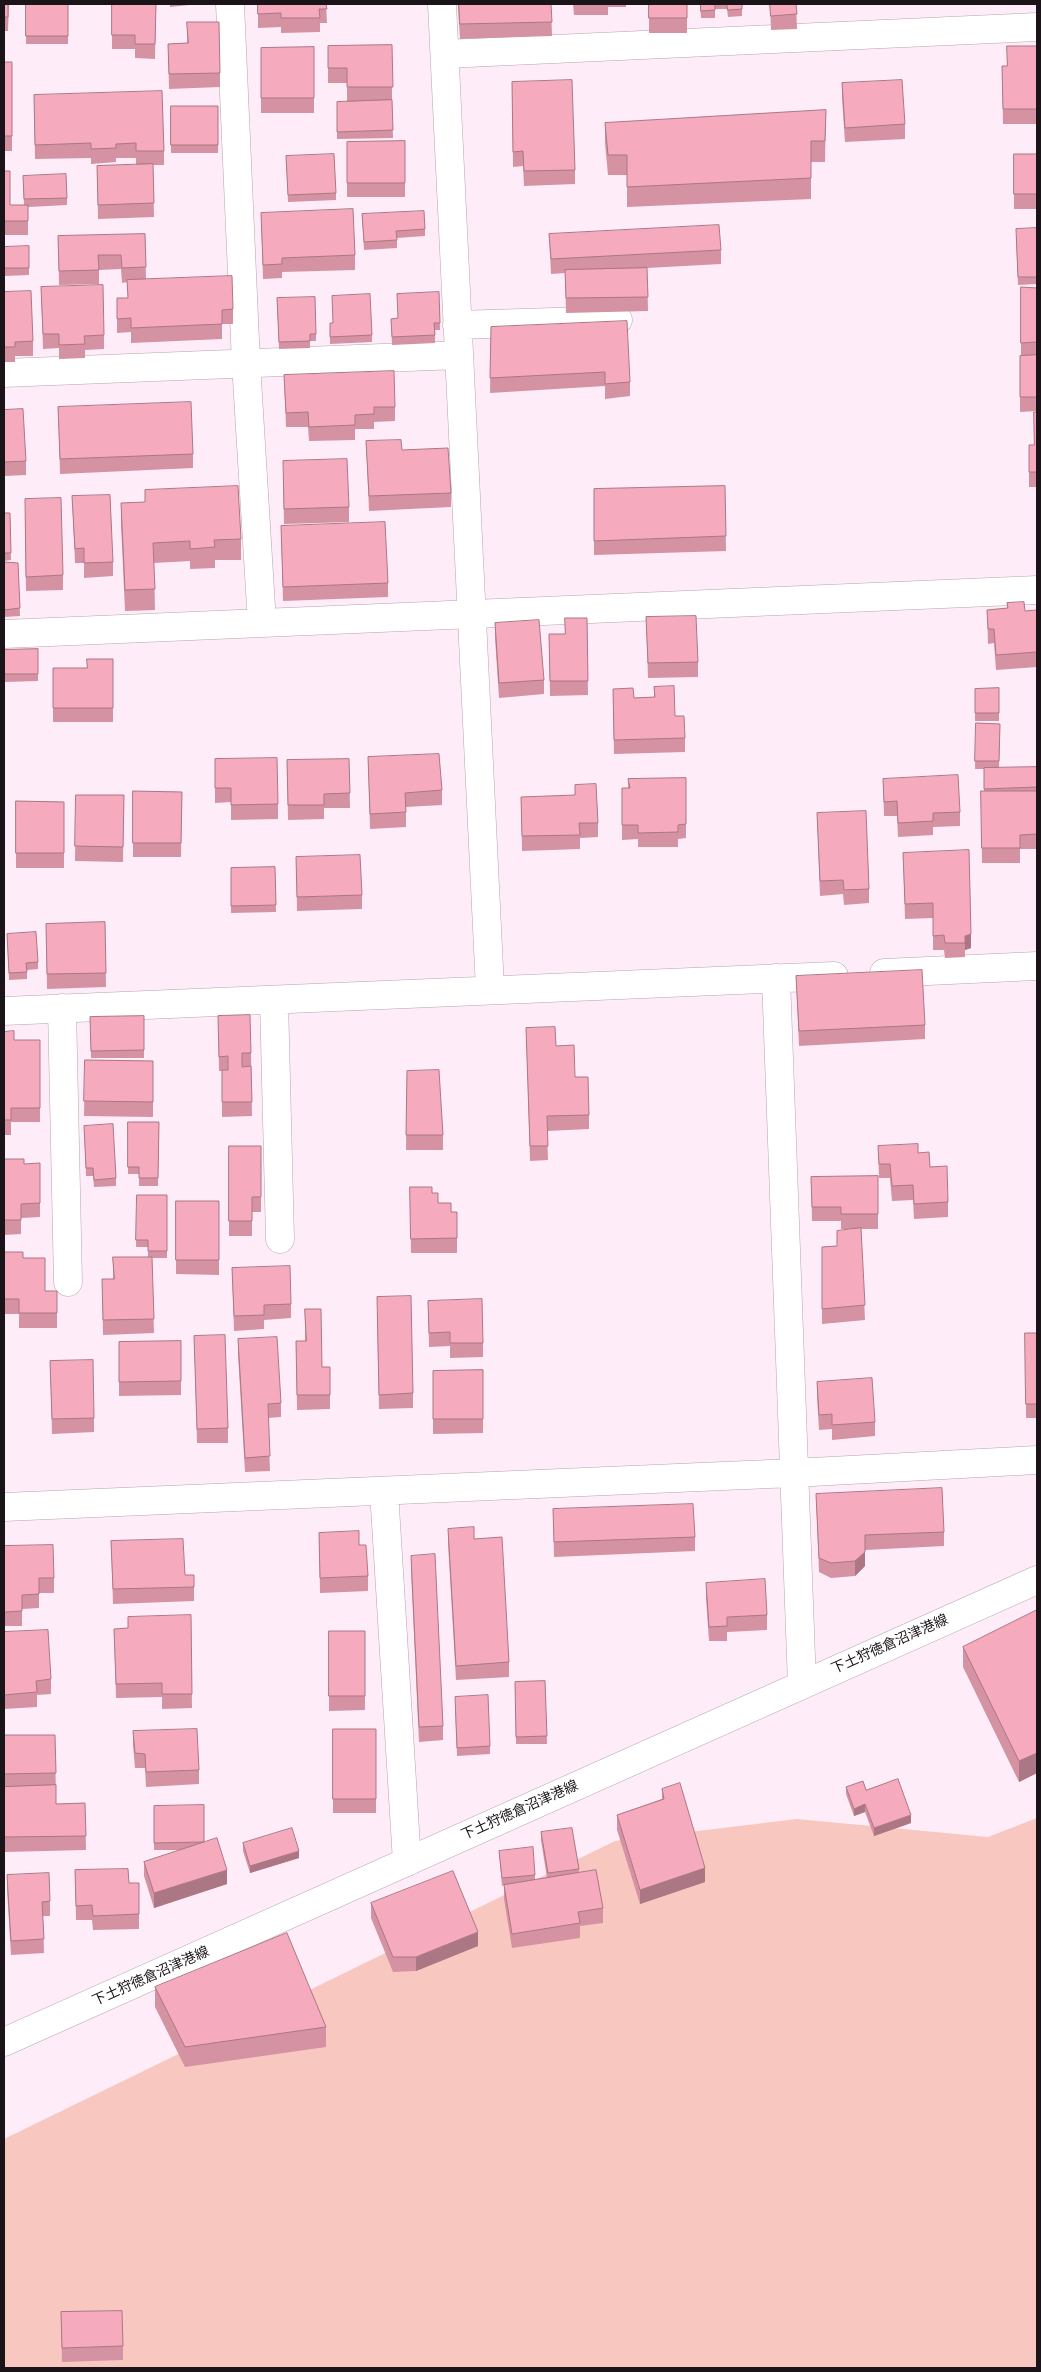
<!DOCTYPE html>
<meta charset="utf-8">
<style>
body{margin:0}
#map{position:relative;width:1041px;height:2372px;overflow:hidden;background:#feedf9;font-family:"Titillium Web",sans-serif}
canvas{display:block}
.frame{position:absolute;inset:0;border:5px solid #1a1419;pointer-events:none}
</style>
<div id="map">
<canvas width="1041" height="2372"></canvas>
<div class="frame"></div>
</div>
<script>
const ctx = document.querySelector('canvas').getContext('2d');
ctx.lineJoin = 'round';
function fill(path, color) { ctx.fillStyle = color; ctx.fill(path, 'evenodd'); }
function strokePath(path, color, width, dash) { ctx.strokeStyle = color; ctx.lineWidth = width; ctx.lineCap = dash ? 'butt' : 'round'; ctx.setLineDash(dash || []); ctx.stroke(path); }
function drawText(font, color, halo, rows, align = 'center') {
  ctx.font = font + ' "Titillium Web","Noto Sans JP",sans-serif'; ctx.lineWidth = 4; ctx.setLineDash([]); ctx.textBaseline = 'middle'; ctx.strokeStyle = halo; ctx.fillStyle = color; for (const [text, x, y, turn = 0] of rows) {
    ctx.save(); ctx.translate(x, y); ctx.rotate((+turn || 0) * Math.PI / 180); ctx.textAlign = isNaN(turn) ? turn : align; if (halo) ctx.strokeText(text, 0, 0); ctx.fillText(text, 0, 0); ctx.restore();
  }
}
fill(new Path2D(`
 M1037,1818V2368H4V2139L615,1841L797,1819L988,1837Z`), '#f8c7bf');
const minor = new Path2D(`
 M230,4L246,363L262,623
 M442,4L490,989
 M445,54L1037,27
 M457,325L618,320
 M4,373L458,355
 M4,634L1037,590
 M884,973L1037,966
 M776,978L802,1685
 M274,1000L280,1239
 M62,1008L68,1282
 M4,1011L834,976
 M384,1491L407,1862
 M4,1507L793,1473L1037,1460`);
const major = new Path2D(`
 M4,2042L1037,1580`);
strokePath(minor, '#b4a4af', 29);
strokePath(major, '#b4a4af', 29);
strokePath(minor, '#fff', 28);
strokePath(major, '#fff', 28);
fill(new Path2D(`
 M4,4H9L8,31H4Z
 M26,4H68V44H26Z
 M112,4H156L155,59L135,58V49H112Z
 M170,4H199L170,7Z
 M258,4H326L327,23H320V32L281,33V27L258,28Z
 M458,4H551L552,36L460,39Z
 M573,4H626V7H608V15H574Z
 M649,4H687V33H649Z
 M700,4H742V16L728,17L727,9H715V18H701Z
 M770,4H796L797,29L771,30Z
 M187,22L220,73V87L169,89L168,44L187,43Z
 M392,45V102L393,138L337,139V102H347V83H328V46Z
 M1037,46V124H1003L1002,66H1007Z
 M314,47V113H261V48Z
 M4,62H12V151H4Z
 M512,82L575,170V184L524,186L523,166L513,167Z
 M842,83L905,124V139L845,142L842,98Z
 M34,95L164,151V165H153L154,217L98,219L97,166L136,165V158H116V162L91,164V158L35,159Z
 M171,106H218V153H171Z
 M826,110L825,162H811V199L627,207V175H608L605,143V123Z
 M405,141V197H347V142Z
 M1014,154H1037V209H1014Z
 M286,156L336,193V200L288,202Z
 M4,171L10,205H24L23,184L67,198V205L28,207V235H4Z
 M261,213L355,255V270L282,272V278L263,279Z
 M362,214L425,229V236L397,238V248L364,250Z
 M1037,228V284L1018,285L1016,236Z
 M145,234L146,280L233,309V324H222V339L131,343V332L117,333V298H128L127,282L122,283L121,269L99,270V284L59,285L58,236Z
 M549,234L721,250V264L647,268L648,311L566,313L565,273L551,274Z
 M4,247L29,268V275L4,276Z
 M41,287L104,335V349L85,350V358L59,359V348L43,349Z
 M1021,287L1037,288V411L1020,412V356H1021Z
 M4,292L33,341V356H15V362H4Z
 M439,292L440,330H435V343L392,345L391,319L397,318Z
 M277,298L316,334V341H310V348L279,349Z
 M330,323H332L372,335V342L330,344Z
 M491,327L630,382V396L605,399V386L490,393Z
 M284,375L395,407V421L374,422V429H355V440L309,441L308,427H286Z
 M58,407L193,454V468L60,474Z
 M4,410L26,461V475L4,476Z
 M1037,412V487H1029V445H1034Z
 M366,441L402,450L451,493V507L369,511Z
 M283,475L349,507V522L284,524Z
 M725,486L726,551L594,555V489Z
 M72,496L113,562V576L84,578V563H75Z
 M121,503L241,539V560H215V568L190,569V561L154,563L155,610L125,611L121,524Z
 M4,513H10L11,560L4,561Z
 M25,513L63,575V590L26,591Z
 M281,526L388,583V597L283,601Z
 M4,562L18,563L20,616L4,617Z
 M1007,603L1025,611L1037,610V667L996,670L994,643L988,644L987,610L1007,608Z
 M646,617L698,662V677L648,678Z
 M587,618L588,695L550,696L549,634H565Z
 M495,623L544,680V694L499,698L495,638Z
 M38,649V681L4,682V650Z
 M113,659V722H53V668H87Z
 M654,687L675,716L685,738V752L614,754L613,689L634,698L654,697Z
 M999,688V721H975V689Z
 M976,723L1000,724L999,768L1037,767V849H1020V863H982L981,791H984V769H975Z
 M368,757L442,790V805L406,807V827L370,829Z
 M215,759L278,804V819L231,820V802L215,803Z
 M349,759L350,808H324V819L288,820L287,760Z
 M686,778V838L678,839V847H638V839L622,840V788H628V779Z
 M883,779L960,812V826L933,827V835L898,837L897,816H884Z
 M133,791L182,792L181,857H133Z
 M76,795H124L123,862L75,861Z
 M521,797L598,823V837L580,838V849L522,851Z
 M16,801L64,802V868H16Z
 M817,813L869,889V903L844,905L843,894L820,896Z
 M903,853L971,948L965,950V957L945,958L944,950H933V918L905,919Z
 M296,857L362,895V909L297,911Z
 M275,867L276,912L231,913V868Z
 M105,922L106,987L47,989L46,924Z
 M7,934L38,962V969L27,970V979L9,980Z
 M796,976L925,1025V1039L799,1046Z
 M144,1016V1058H91L90,1017Z
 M218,1016L251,1053L252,1116L222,1117V1071H219Z
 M526,1028L556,1046L575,1077L589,1115V1129L547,1131L548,1160L530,1161Z
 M4,1032L14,1040H40V1122H11V1135H4Z
 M85,1060L153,1061V1117L84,1116Z
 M407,1071L443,1135V1150H406Z
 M128,1122H159L158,1186H139V1174H128Z
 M84,1126L116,1178V1186L94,1187L93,1176H86Z
 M229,1146H261V1212H252V1236H229Z
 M878,1146L918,1153L930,1167L948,1202V1217L914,1219L913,1200L892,1201L890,1178H879Z
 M4,1159L24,1164L40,1203V1217L21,1218V1234L4,1235Z
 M878,1176V1229H861L865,1320L822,1324V1247L837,1246L855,1229H841V1221H812L811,1177Z
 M410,1187L432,1193L438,1203L451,1212H457V1253H411Z
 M137,1195H167V1258H152L154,1333L103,1335L102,1279H113V1257H148V1247H136Z
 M176,1201H219V1275L176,1274Z
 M4,1252L23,1258L45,1291H57V1328H19V1314H4Z
 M232,1268L291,1304V1318L264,1320V1329L234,1331Z
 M428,1301L483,1343V1357L450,1358V1346L429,1347Z
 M305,1309L322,1367H330V1409L297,1410L296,1341H305Z
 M377,1311L413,1393V1408L379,1409Z
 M1025,1333H1037V1418H1026Z
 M194,1336L228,1428V1443H197Z
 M238,1339L281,1403V1417L268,1418L270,1471L245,1472L238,1354Z
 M181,1341V1395L119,1396V1342Z
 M50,1361L94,1418V1432L52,1434Z
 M483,1370V1433L433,1434V1371Z
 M817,1382L875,1422V1436L832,1440V1429L819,1430L817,1396Z
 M816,1494L944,1532V1546L865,1550V1566L855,1576L831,1578L819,1572Z
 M553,1509L695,1537V1551L554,1557Z
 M448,1529L474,1539L509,1662V1677L456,1680L448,1543Z
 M319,1533L359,1545L368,1576V1591L320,1593Z
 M111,1541L185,1575H194V1601L113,1604Z
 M4,1546L54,1578V1593H39V1608L22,1609V1626H4Z
 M411,1556L443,1726V1740L419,1742L411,1570Z
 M706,1583L767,1615V1630L727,1632V1641H709L706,1598Z
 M1037,1610V1773L1019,1782L963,1667V1647Z
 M191,1615L192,1708L162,1709V1697L116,1698L114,1629L128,1628Z
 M329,1631H365V1710L329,1711Z
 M4,1632L51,1679V1694L37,1695V1707L4,1709Z
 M545,1681L547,1744H516L515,1682Z
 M455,1704L490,1746V1754L457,1756Z
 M333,1729H376V1813H333Z
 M133,1731L199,1770V1784L146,1787L145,1768H135L133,1745Z
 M4,1735H55L56,1804L85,1803L86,1850L4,1852Z
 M846,1787L866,1790L911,1823L874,1836L865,1812L854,1816L846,1794Z
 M662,1789L705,1882L640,1904L617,1830V1815L662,1799Z
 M154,1806L204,1842L227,1884L154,1908L144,1876V1862L181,1850H154Z
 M541,1832L579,1869V1873L603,1908V1923L580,1926V1938L512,1948L504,1899V1885L502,1886L499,1851L535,1875V1880L547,1878L541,1840Z
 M243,1843L299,1858L250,1873L243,1851Z
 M75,1870L129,1883L139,1914V1929L93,1930L92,1920H76Z
 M7,1875L50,1901V1916H43L44,1953L11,1955L7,1889Z
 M371,1903L478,1946L416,1971L393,1972L371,1918Z
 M155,1987L326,2027V2047L185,2067L155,2007Z
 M61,2312L123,2346V2360L62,2362Z`), '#d492a3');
fill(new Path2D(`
 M971,934V948L965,950V936Z
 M865,1552V1566L855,1576V1561Z
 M1037,1753V1773L1019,1782V1761Z
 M865,1804V1812L854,1816V1809Z
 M911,1815V1823L874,1836V1828Z
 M299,1851V1858L250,1873V1866Z
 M705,1868V1882L640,1904V1890Z
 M227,1870V1884L154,1908V1893Z
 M478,1932V1946L416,1971V1957Z`), '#ac7784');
const building = new Path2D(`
 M4,4H8V17H4Z
 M26,4H68V36H26Z
 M112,4H156L155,44H135V35H112Z
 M258,4H326L327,9H319L320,18H281V13L258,14Z
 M459,4H551L552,22L460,24Z
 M649,4H687V18H649Z
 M701,4H715V10L701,11Z
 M727,4H742V9L728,10Z
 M770,4H796L797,14L771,16Z
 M187,22H219L220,73L169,74L168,44L188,43Z
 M392,45L393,87H347V68H328V46Z
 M1007,46H1037V109H1003L1002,66H1007Z
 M314,47V98H261V48Z
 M4,62H12V136H4Z
 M572,80L575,170L524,171L523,151L513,152L512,82Z
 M902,80L905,124L845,128L842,83Z
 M162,91L164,151H136V143L116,144V148L91,149V143L35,145L34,95Z
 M392,100L393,130L337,132V102Z
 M171,106H218V145H171Z
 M826,110L825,141H811V178L627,187V155H608L605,123Z
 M405,141V183H347V142Z
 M334,154L336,193L288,195L286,156Z
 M1014,154H1037V194H1014Z
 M153,164L154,203L98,205L97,166Z
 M4,171H10V205H28V221H4Z
 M66,174L67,198L24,199L23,176Z
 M353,209L355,255L282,258V264L263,265L261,213Z
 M424,211L425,229L396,231L397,240L364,242L362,214Z
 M719,225L721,250L551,259L549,234Z
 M1037,228V277H1018L1016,229Z
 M145,234L146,267L122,268L121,255H98L99,270L59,271L58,236Z
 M29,246V268H4V247Z
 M647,268L648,297L566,298L565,270Z
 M232,276L233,309L222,310V324L131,328V318L117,319V298H128L127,280Z
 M103,285L104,335L84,336L85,344L59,345V334H43L41,287Z
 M1021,287L1037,288V342L1021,343Z
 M31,291L33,341L15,342V347H4V292Z
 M439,292L440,323H434L435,335L392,337L391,319L398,318L397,294Z
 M370,294L372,335L330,337V323H333L332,296Z
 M315,297L316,334H310V341L279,342L277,298Z
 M627,321L630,382L605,384V372L490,378L491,327Z
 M1037,355V397H1020V356Z
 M394,371L395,407H374V414L355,415V425L309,427L308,412L286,413L284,375Z
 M191,402L193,454L60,459L58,407Z
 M23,409L26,461L4,462V410Z
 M1034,412H1037V472H1029V445H1034Z
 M401,440L402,450L448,448L451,493L369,496L366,441Z
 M347,459L349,507L284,509L283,461Z
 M238,486L241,539L214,540L215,547L190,549V541L153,543L155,589L125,590L121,503L145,502V490Z
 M725,486L726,536L594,541V489Z
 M110,495L113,562L84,563V548L75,549L72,496Z
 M61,498L63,575L26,577L25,499Z
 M4,513H10L11,553H4Z
 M385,522L388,583L283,587L281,526Z
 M4,562L18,563L20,608L4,610Z
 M1024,602L1025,611L1037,610V652L996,655L994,629H988L987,610L1008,608L1007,603Z
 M696,616L698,662L648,663L646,617Z
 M565,618H587L588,681H550L549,634H565Z
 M539,620L544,680L499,683L495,623Z
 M38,649V674H4V650Z
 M87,659H113V708H53V668H87Z
 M674,686L675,716H684L685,738L614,740L613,689L633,688L634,698L655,697L654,687Z
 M999,688V713H975V689Z
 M976,723L1000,724L999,761H975Z
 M439,754L442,790L405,793L406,812L370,814L368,757Z
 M277,758L278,804L231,805V788H215V759Z
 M349,759L350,793L324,794V805H288L287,760Z
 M1037,767V787L984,789V768Z
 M958,775L960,812L933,813V821L898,823L897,801L884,802L883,779Z
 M686,778V824L678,825V832L638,833V825H622V788H630L628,779Z
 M596,784L598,823H579L580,835L522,836L521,797L575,795V785Z
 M133,791L182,792L181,843H133Z
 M981,791H1037V834L1020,835V848H982Z
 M76,795H124L123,847L75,846Z
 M16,801L64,802V853H16Z
 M866,811L869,889L844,890L843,880L820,881L817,813Z
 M969,850L971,934L965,936V943H945L944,935L933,936V903L905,904L903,853Z
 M360,855L362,895L297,897L296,857Z
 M275,867L276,905L231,906V868Z
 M105,922L106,973L47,974L46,924Z
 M36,932L38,962L26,963L27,972L9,973L7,934Z
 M922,970L925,1025L799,1031L796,976Z
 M250,1015L251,1053H242V1067L251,1066L252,1102H222V1070H228V1056L219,1057L218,1016Z
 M144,1016V1050L91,1051L90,1017Z
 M555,1027L556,1046L574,1045L575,1077H588L589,1115L547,1116L548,1146H530L526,1028Z
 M14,1031V1040H40V1108H11V1120H4V1032Z
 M85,1060L153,1061V1102L84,1101Z
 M439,1070L443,1135H406L407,1071Z
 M128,1122H159L158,1178H139V1167H128Z
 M113,1124L116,1178L94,1180L93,1168H86L84,1126Z
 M918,1144V1153L929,1152L930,1167L947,1166L948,1202L914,1204L913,1185L892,1186L890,1164H879L878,1146Z
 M229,1146H261V1197H252V1221H229Z
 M4,1159H24V1164L40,1163V1203L21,1204V1220H4Z
 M878,1176V1214H841V1207H812L811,1177Z
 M410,1187H432V1193H438V1203H451V1212H457V1238L411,1239Z
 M137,1195H167V1251H148V1240H136Z
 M176,1201H219V1260H176Z
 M861,1228L865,1305L822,1309V1247L837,1246V1231Z
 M4,1252H23V1258H45V1291H57V1313H19V1299H4Z
 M113,1257H152L154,1319L103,1320L102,1279H114Z
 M290,1266L291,1304L264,1305V1315L234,1316L232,1268Z
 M411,1296L413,1393L379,1395L377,1297Z
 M482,1299L483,1343H450V1332L429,1333L428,1301Z
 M305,1309H321L322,1367H330V1395H297L296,1341H306Z
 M1025,1333H1037V1404H1026Z
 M225,1335L228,1428L197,1429L194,1336Z
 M277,1337L281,1403L268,1404L270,1456L245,1458L238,1339Z
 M181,1341V1381L119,1382V1342Z
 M93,1360L94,1418L52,1419L50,1361Z
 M483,1370V1419H433V1371Z
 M872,1378L875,1422L832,1425V1414L819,1415L817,1382Z
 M942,1488L944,1532L865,1535V1552L855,1561L831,1563L819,1558L816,1494Z
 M693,1504L695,1537L554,1542L553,1509Z
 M474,1527V1539L502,1537L509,1662L456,1666L448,1529Z
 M359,1531V1545H366L368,1576L320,1578L319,1533Z
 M183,1539L185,1575H194V1587L113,1589L111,1541Z
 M53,1545L54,1578H39V1594L22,1595V1611L4,1612V1546Z
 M435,1554L443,1726L419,1727L411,1556Z
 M765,1579L767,1615L727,1617V1626L709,1627L706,1583Z
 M1037,1610V1753L1019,1761L963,1647Z
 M191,1615L192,1694H162V1683L116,1684L114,1629L128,1628V1617Z
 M48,1630L51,1679L36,1681L37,1692L4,1695V1632Z
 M329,1631H365V1696H329Z
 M545,1681L547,1736L516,1737L515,1682Z
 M488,1695L490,1746L457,1748L455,1697Z
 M197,1729L199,1770L146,1772L145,1754L135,1753L133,1731Z
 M333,1729H376V1799H333Z
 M4,1735H55L56,1773L4,1774Z
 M898,1779L911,1815L874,1828L865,1804L854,1809L846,1787L863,1781L866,1790Z
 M680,1783L705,1868L640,1890L617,1815L664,1799L662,1789Z
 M56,1785V1804L85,1803L86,1836L4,1837V1787Z
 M204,1805V1842L154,1843V1806Z
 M292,1828L299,1851L250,1866L243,1843Z
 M572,1828L579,1869L548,1873L541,1832Z
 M217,1838L227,1870L154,1893L144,1862Z
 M533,1847L535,1875L502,1878L499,1851Z
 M128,1869L129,1883H139V1914L93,1916L92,1905L76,1906L75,1870Z
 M596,1870L603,1908L578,1912L580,1923L512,1934L504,1885Z
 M453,1871L478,1932L416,1957H393L371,1903Z
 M49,1873L50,1901L42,1902L44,1939L11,1941L7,1875Z
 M287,1933L326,2027L185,2047L155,1987Z
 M122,2311L123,2346L62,2348L61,2312Z`);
fill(building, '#f6aabd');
strokePath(building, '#ac7784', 1);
drawText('14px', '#1a1419', '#fff', [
 ["下土狩徳倉沼津港線",890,1645,-24],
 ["下土狩徳倉沼津港線",520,1811,-24],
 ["下土狩徳倉沼津港線",151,1977,-24]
]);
</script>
